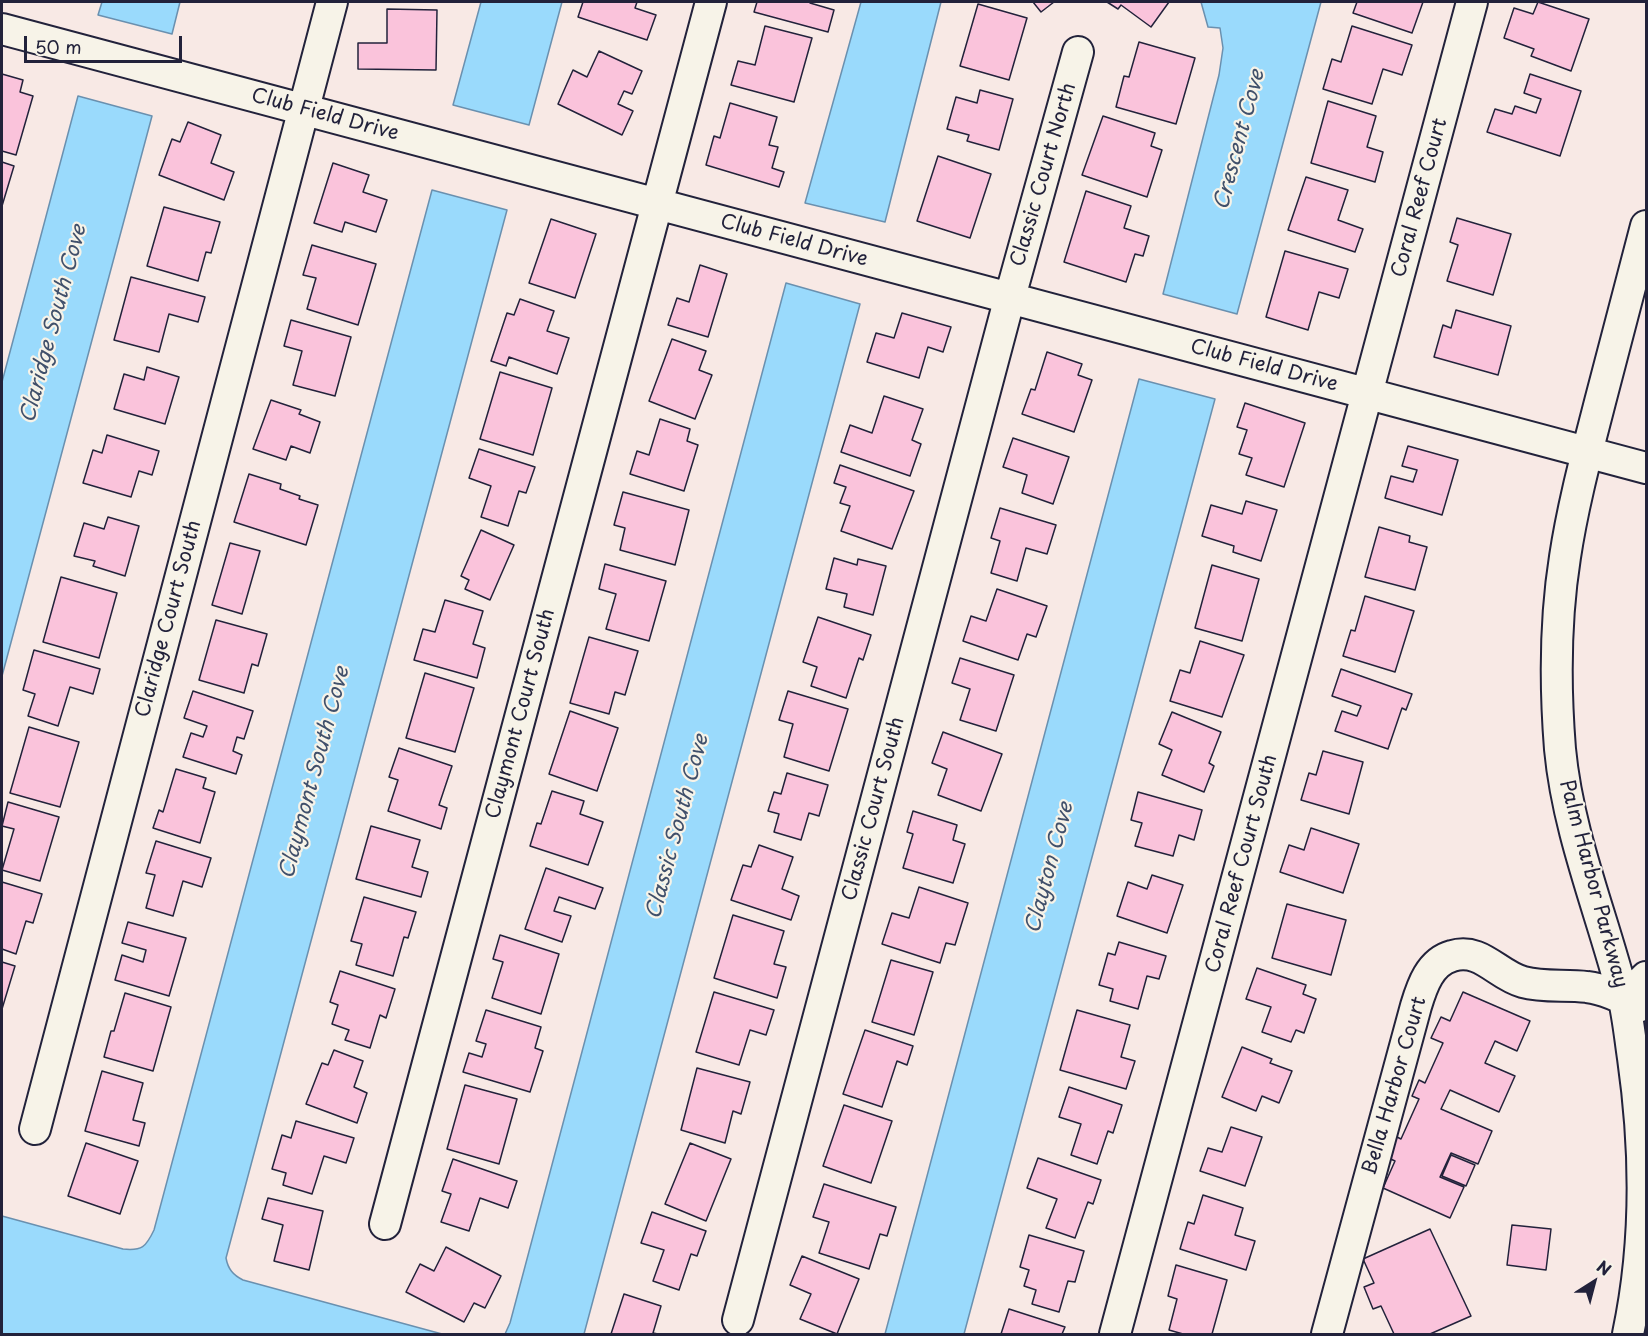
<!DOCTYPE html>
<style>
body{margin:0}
#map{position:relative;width:1648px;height:1336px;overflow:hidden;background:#f8e9e5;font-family:"Playpen Sans",sans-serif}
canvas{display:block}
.frame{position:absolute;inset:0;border:3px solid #22223b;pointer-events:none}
.north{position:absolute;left:1564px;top:1252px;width:60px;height:60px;-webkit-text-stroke:4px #f7f3e8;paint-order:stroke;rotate:36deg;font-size:16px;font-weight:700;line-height:24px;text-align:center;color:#22223b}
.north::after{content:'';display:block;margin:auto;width:21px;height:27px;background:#22223b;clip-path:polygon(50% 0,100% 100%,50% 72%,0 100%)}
.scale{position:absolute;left:24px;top:36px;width:158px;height:27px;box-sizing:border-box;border:3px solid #22223b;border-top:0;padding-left:8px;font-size:18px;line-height:21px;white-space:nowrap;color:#22223b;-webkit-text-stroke:4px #f7f3e8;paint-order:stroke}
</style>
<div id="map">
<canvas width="1648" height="1336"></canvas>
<div class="frame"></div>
<div class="north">N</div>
<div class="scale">50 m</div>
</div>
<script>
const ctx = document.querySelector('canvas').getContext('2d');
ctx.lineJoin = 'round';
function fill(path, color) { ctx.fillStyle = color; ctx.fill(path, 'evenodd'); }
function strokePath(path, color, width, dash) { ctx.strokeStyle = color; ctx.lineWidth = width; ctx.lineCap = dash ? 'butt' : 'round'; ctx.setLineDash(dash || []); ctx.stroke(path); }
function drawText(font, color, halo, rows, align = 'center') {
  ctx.font = font + ' "Playpen Sans",sans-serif'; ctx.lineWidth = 4.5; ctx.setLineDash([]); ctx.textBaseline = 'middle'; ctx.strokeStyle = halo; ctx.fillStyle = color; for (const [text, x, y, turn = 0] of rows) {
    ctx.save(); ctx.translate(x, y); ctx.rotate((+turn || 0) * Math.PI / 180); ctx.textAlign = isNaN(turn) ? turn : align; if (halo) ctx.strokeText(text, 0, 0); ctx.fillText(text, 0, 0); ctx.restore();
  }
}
const water = new Path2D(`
 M102,2H180L172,34L98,15Z
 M481,2H562L529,125L453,105Z
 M861,2H941L885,222L805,203Z
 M1201,2H1321L1237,314L1163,294L1219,75L1223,48L1220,28L1208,27Z
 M78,96L152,116L2,676V382Z
 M432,190L507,210L226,1258C228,1269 233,1275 243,1280L442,1334H2V1216L123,1249C142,1251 146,1247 154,1230Z
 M786,283L860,304L584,1334H505L510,1323Z
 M1139,379L1215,399L964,1334H885Z`);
fill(water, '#9adafc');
strokePath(water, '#6a90af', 1.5);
const building = new Path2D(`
 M583,2H637L635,8L656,15L647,40L578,17Z
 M757,2H811L810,3L834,10L828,32L754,12Z
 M1033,2H1054L1041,12Z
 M1107,2H1169L1151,27L1121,5L1118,9Z
 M1357,2H1423L1412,33L1353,13Z
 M1538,2L1589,19L1571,71L1531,56L1534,49L1504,38L1514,8L1533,14Z
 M978,4L1027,18L1009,80L960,66Z
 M387,9L437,10L436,70L358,69V43H387Z
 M765,26L812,38L794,102L731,85L738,61L755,65Z
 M1352,26L1412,45L1402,75L1383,69L1372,104L1323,89L1332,59L1341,62Z
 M1139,42L1195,58L1176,124L1116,107L1124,76L1129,77Z
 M599,51L642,71L632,94L624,91L618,104L633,111L622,135L558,104L573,70L587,77Z
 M2,74L23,80L20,92L33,96L16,155L2,151Z
 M1530,74L1581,91L1560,156L1487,132L1495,109L1512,114L1515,106L1536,113L1541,99L1524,93Z
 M980,90L1013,99L999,150L967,141L969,135L947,129L956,97L977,103Z
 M1328,101L1376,116L1367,147L1383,152L1375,182L1311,163Z
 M730,103L777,117L769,145L778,147L772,168L784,172L779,187L706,165L714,136L720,138Z
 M1103,116L1155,133L1151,146L1162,150L1147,197L1082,175Z
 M188,122L221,135L211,163L234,172L224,200L159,175L172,139L180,142Z
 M938,156L991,174L970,238L917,221Z
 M2,162L14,166L2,206Z
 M333,163L369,175L363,192L387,200L376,232L345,222L342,232L314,223Z
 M1306,177L1348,190L1338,220L1363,229L1355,252L1288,230Z
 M1086,191L1131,206L1124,228L1149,236L1143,256L1135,254L1126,282L1064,262Z
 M164,207L220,222L211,253L206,252L198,281L147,266Z
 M1457,218L1511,234L1493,295L1447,281L1458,245L1450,242Z
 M551,219L596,234L575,298L529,283Z
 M312,245L376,264L358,325L307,309L316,278L303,275Z
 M1285,251L1348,269L1339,298L1319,292L1308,330L1266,317Z
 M700,265L727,274L708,337L668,325L677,298L689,302Z
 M131,277L205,297L198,322L169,314L159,352L114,340Z
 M520,299L554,311L547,331L569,338L557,374L509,357L506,366L491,361L507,313L514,315Z
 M1456,310L1511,326L1498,375L1434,357L1443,325L1451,328Z
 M902,313L951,327L943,352L928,347L919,378L867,362L876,333L894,338Z
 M291,320L351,337L335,396L293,385L302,351L284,346Z
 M672,339L706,351L699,370L712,375L695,419L649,401Z
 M1047,352L1082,364L1078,375L1092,380L1074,432L1022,414L1031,389L1035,390Z
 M147,367L179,377L165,424L114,409L124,374L144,380Z
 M500,372L552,388L533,455L480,439Z
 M884,396L923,409L912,440L921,444L910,476L841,452L850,425L872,433Z
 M271,400L301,410L299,414L320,422L310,453L291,446L286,460L253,449Z
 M1245,403L1305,423L1284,487L1246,475L1252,458L1239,454L1247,430L1237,427Z
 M660,419L690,429L687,441L698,445L684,491L630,474L637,451L649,455Z
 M107,435L159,451L152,475L139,471L131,497L83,483L93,450L102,453Z
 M1013,438L1069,457L1053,504L1022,493L1027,475L1003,467Z
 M1408,446L1458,460L1442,515L1385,498L1391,476L1413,482L1417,470L1402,466Z
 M479,449L535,467L526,493L519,491L508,526L481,517L491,486L469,478Z
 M840,465L914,491L892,549L841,531L850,506L840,503L846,487L834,483Z
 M249,474L281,484L280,489L300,496L299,499L318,505L306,545L234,522Z
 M623,492L689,510L675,565L620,550L625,528L614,525Z
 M1246,501L1277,510L1261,561L1233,552L1234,546L1202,536L1211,505L1242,514Z
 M1000,508L1056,525L1047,554L1026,548L1017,581L991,573L1000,541L991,538Z
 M108,517L139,526L125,576L93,566L95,561L74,556L84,523L104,529Z
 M1379,527L1410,536L1409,542L1427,547L1415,590L1365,577Z
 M481,530L514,545L490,600L465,589L469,580L461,576Z
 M230,543L260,551L242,614L212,605Z
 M834,558L857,565L858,559L886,566L873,615L844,607L847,594L826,589Z
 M605,564L666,581L649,641L606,629L616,594L599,589Z
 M1212,565L1259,579L1242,641L1195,628Z
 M61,577L117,593L99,658L43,642Z
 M997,589L1047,606L1036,637L1027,634L1018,660L963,641L971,616L986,621Z
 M1365,596L1414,611L1395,672L1343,656L1351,630L1355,631Z
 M445,600L483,611L473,644L485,648L477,678L414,660L423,629L435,632Z
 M818,617L871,635L863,660L859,658L846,698L811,686L817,667L803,662Z
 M216,620L267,634L258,666L252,664L244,693L199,680Z
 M589,637L638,651L625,695L615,692L609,714L570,703Z
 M1200,641L1244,655L1222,717L1170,701L1180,670L1190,673Z
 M34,650L100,669L93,694L70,687L58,726L28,716L35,694L23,690Z
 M960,658L1014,675L996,731L960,720L970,689L952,683Z
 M1341,669L1412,694L1406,710L1402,708L1388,749L1335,731L1342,711L1357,716L1361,706L1332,696Z
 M425,673L474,688L455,752L406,738Z
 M193,691L253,711L244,739L237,737L233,751L242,755L236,774L183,757L191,733L203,737L207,726L184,718Z
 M788,691L848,709L829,771L784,757L793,724L779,720Z
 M570,711L618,728L597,791L549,774Z
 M1172,712L1221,732L1209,763L1214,766L1204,792L1162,775L1172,750L1159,744Z
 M29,727L79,742L60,807L10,793Z
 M943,732L1002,754L981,811L938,795L947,769L932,763Z
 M399,748L452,766L439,805L447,808L441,829L388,811L398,780L389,777Z
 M1323,751L1363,762L1349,814L1301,800L1309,773L1316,775Z
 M176,769L206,778L203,788L215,792L200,843L153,828L159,810L163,812Z
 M787,773L828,785L819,816L809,813L801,840L774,832L779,814L768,811L774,792L781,794Z
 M552,791L584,801L580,814L603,822L588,865L530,846L537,823L541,824Z
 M1138,792L1202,810L1194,840L1179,835L1173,856L1135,846L1142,823L1131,820Z
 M8,802L59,817L40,881L2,870L14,829L2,826Z
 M913,811L957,825L953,840L965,844L953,883L903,868L913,834L907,832Z
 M371,826L420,840L412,867L428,872L421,897L356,879Z
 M1311,828L1359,844L1343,893L1280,872L1289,845L1304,850Z
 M156,841L211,858L202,887L183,881L173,916L146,908L155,875L146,873Z
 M759,845L793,857L782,889L799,896L791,920L731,900L743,865L751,867Z
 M546,868L603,888L595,909L559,897L554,911L571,916L562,942L525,929Z
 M1152,875L1183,885L1167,933L1117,916L1128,882L1147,889Z
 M2,882L42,894L33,923L26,921L16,954L2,949Z
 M919,887L968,903L955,945L946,943L940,963L882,944L892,913L909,918Z
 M364,897L416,912L408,938L404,937L393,976L356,965L362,944L351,941Z
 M1287,904L1346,920L1331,975L1272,958Z
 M733,915L784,931L774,964L786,967L777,998L714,978Z
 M128,922L186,938L169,996L115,980L122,955L143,962L146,950L122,943Z
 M500,935L559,954L541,1014L492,998L503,962L493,959Z
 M1119,942L1166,956L1159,979L1147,976L1138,1009L1110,1001L1113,989L1099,985L1108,953L1115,955Z
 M891,960L933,972L914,1035L872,1022Z
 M2,962L15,966L2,1009Z
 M1257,968L1306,985L1303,994L1316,999L1304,1033L1296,1030L1291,1042L1262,1032L1271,1007L1246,999Z
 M340,971L395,989L386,1018L380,1015L370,1048L345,1040L349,1030L332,1024L338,1005L330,1002Z
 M714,992L774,1010L766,1035L750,1030L739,1065L696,1052Z
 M1463,992L1530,1021L1517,1051L1495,1041L1485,1063L1515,1076L1499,1112L1450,1090L1441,1109L1492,1131L1478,1164L1451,1153L1440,1177L1464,1187L1450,1218L1383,1188L1395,1161L1384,1156L1393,1135L1401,1139L1419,1099L1412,1096L1419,1080L1425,1083L1443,1043L1431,1038L1441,1017L1450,1021Z
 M125,993L171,1007L153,1071L104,1057L111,1031H114Z
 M486,1010L541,1027L535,1048L543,1051L530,1092L463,1072L469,1053L482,1057L486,1044L476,1041Z
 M1077,1010L1130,1025L1121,1057L1135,1061L1126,1089L1060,1070Z
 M865,1030L913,1046L907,1065L897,1061L882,1107L843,1094Z
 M1242,1047L1272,1059L1270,1063L1292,1071L1279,1103L1262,1096L1256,1111L1222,1097Z
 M334,1050L363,1061L354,1087L367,1093L357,1123L306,1104L322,1063L328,1065Z
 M697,1068L750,1082L741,1114L733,1111L725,1143L681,1130Z
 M102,1071L143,1083L133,1120L145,1123L139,1146L85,1131Z
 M465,1085L517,1099L499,1164L447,1149Z
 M1069,1087L1122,1105L1113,1133L1108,1131L1097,1164L1071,1155L1081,1124L1059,1117Z
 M844,1105L892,1121L871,1183L823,1166Z
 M296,1121L354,1138L346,1163L324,1156L312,1194L283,1185L286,1173L272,1169L282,1135L291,1138Z
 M1231,1127L1262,1137L1245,1186L1200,1171L1208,1148L1222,1152Z
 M86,1143L138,1161L120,1214L68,1196Z
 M690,1143L731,1159L706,1221L665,1204Z
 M1451,1155L1475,1165L1466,1186L1442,1176Z
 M1038,1158L1101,1180L1093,1204L1088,1202L1075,1238L1046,1228L1057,1199L1027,1188Z
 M453,1159L517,1181L508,1208L480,1198L469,1231L441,1222L451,1194L442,1191Z
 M824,1184L896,1207L887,1236L880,1234L869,1269L819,1253L829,1222L813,1217Z
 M1203,1195L1243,1208L1235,1235L1255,1241L1246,1270L1180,1249L1188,1222L1194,1224Z
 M268,1198L323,1211L309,1270L274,1261L283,1225L262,1219Z
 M652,1212L706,1231L697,1256L691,1254L679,1290L653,1281L664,1250L641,1243Z
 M1512,1225L1551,1229L1546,1270L1507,1265Z
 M1430,1229L1471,1316L1430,1334H1394L1381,1306L1373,1309L1364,1287L1374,1283L1363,1259Z
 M1029,1235L1084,1251L1075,1282L1068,1281L1059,1312L1032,1304L1036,1290L1024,1286L1029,1270L1020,1267Z
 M446,1247L501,1276L485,1308L474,1303L464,1322L406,1292L420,1264L434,1271Z
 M802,1256L859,1279L837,1334L800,1319L811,1294L790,1285Z
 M1176,1265L1227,1280L1212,1334H1183L1169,1330L1177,1299L1168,1296Z
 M624,1294L661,1306L653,1333L658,1334H611Z
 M1009,1309L1065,1327L1062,1334H1001Z`);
fill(building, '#fac3db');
strokePath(building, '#22223b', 1.5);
const minor = new Path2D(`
 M2,29L1646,468
 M1624,999L1646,977
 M35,1129L332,2
 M385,1224L711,2
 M738,1320L1007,308L1078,52
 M1115,1334L1472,2
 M1327,1334L1416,1006C1422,986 1430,962 1452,956C1481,947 1497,975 1523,982C1544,988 1566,984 1587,987C1604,989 1623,998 1638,1007
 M1628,1334C1647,1244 1646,1149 1633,1058C1630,1038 1628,1016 1623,996C1602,914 1568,834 1560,749C1555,686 1555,620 1565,557C1573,504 1587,453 1600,402C1615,343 1631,285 1646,226`);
strokePath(minor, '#22223b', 34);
strokePath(minor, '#f7f3e8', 30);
drawText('20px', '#22223b', '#f7f3e8', [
 ["Club Field Drive",325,115,15],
 ["Classic Court North",1044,175,-74],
 ["Coral Reef Court",1420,198,-75],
 ["Club Field Drive",794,241,15],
 ["Club Field Drive",1264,366,15],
 ["Claridge Court South",169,619,-75],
 ["Claymont Court South",521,714,-75],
 ["Classic Court South",874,809,-75],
 ["Coral Reef Court South",1242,864,-75],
 ["Palm Harbor Parkway",1593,884,75],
 ["Bella Harbor Court",1395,1086,-74]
]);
drawText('italic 21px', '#40506b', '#f7f3e8', [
 ["Crescent Cove",1240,140,-75],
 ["Claridge South Cove",54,324,-75],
 ["Claymont South Cove",315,773,-75],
 ["Classic South Cove",678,827,-75],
 ["Clayton Cove",1050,868,-75]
]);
</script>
